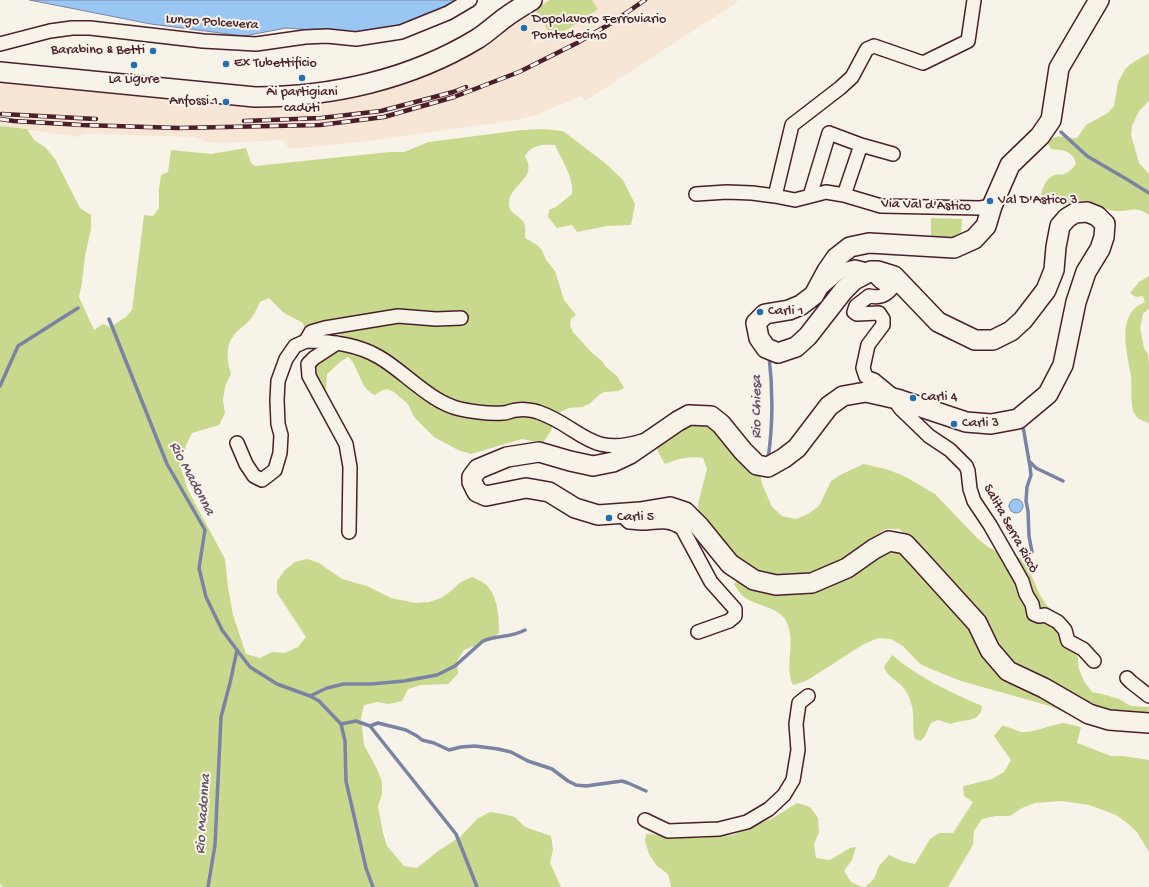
<!DOCTYPE html>
<meta charset="utf-8">
<style>
body{margin:0}
canvas{display:block;background:#f7f3e8}
</style>
<canvas width="1149" height="887"></canvas>
<script>
const ctx = document.querySelector('canvas').getContext('2d');
ctx.lineJoin = 'round';
function fill(path, color) { ctx.fillStyle = color; ctx.fill(path, 'evenodd'); }
function strokePath(path, color, width, dash) { ctx.strokeStyle = color; ctx.lineWidth = width; ctx.lineCap = dash ? 'butt' : 'round'; ctx.setLineDash(dash || []); ctx.stroke(path); }
function drawText(font, color, halo, rows, align = 'center') {
  ctx.font = font + ' "Gochi Hand",sans-serif'; ctx.lineWidth = 4; ctx.setLineDash([]); ctx.textBaseline = 'middle'; ctx.strokeStyle = halo; ctx.fillStyle = color; for (const [text, x, y, turn = 0] of rows) {
    ctx.save(); ctx.translate(x, y); ctx.rotate((+turn || 0) * Math.PI / 180); ctx.textAlign = isNaN(turn) ? turn : align; if (halo) ctx.strokeText(text, 0, 0); ctx.fillText(text, 0, 0); ctx.restore();
  }
}
fill(new Path2D(`
 M547,0H738L736,3L585,101L581,96L536,115L517,120L369,141L290,149L282,140L223,143L207,142L194,137L92,134H82L80,137L0,126V82L254,107H284L322,103L411,80L461,59L482,47L511,22Z`), '#f7e6d5');
fill(new Path2D(`
 M550,0H592L598,9L568,29L551,35L535,10Z
 M1149,53V101L1139,111L1132,126L1131,135L1139,163L1149,174V215C1133,205 1133,212 1116,211C1106,211 1098,203 1087,201C1068,198 1057,215 1041,196C1042,188 1046,179 1054,175C1057,174 1061,175 1064,174C1069,172 1072,169 1076,164C1073,151 1064,150 1051,149L1047,142C1060,131 1063,140 1077,138L1086,125L1108,113L1114,106L1118,82L1126,68L1132,63Z
 M0,126L27,129L34,140L46,148L55,159L80,208L91,215V229L85,256L82,283L79,297L94,330L103,324L110,327L126,317L132,310L144,215L153,216L159,208V189L161,175L168,172L171,150L211,154L246,148L251,163L255,166L390,152H404L429,142L522,130L544,129L563,131L605,163L623,180L635,204L631,225L607,226L577,232L572,225L557,228L548,217L549,210L556,207L572,194C574,177 562,161 555,145C542,144 531,145 525,156C538,179 511,183 509,202C507,213 520,215 524,223C526,227 525,234 525,238L537,245L542,250L546,260L555,271L564,300L576,315L571,319L570,326L573,332L592,353L602,361L606,367L617,376L624,388L618,391L604,392L599,395L589,404L582,407L569,408L556,414L551,431L543,443L522,439L471,454L458,450L434,437L414,417L408,404L394,392L387,389L381,391L375,395C359,389 360,367 348,357C340,361 334,368 327,374L326,390L319,388L312,368L316,362L342,342L341,335L335,332L305,330L303,323L284,313L269,298L260,302C257,307 256,312 252,317C247,324 240,328 234,335C225,346 227,361 231,374L225,386L223,400L225,413L219,425L192,433L186,445L181,468L188,490L225,559L228,587L233,615L246,654L260,658L272,652L285,653L298,647L306,637L277,593V581L285,570L295,562L307,559L319,563L342,579L367,586L391,598L416,603L429,602L441,598L451,591L461,582L472,577C476,579 481,581 484,583C498,594 499,616 499,633L489,641L464,650L457,661L458,674L448,684L421,685L408,689L402,701L389,704L377,702L364,705L361,718L364,745L377,769L382,782V794L378,806L383,833L387,846L404,866L417,868L438,851L460,837L478,818L490,812L503,814L515,817L525,827L551,836L553,849L550,863L561,887H3L0,884Z
 M931,218L962,219L961,233H959V239L931,238Z
 M1149,276V308L1143,314L1140,328L1144,348L1148,354L1149,364V423C1143,421 1137,419 1134,413C1130,404 1132,386 1131,376C1128,356 1118,324 1135,308C1138,305 1142,304 1145,302L1143,296L1136,297L1130,293L1139,282Z
 M686,423L712,424L760,473L762,484L772,507L782,516L796,519L808,514L819,506L831,481L842,474L864,464L889,470L904,476L935,494L977,538L988,547L1000,553L1020,558L1029,570L1040,595L1048,607L1058,616L1060,637L1077,653L1079,669L1084,681L1092,692L1106,695L1119,699L1131,706L1149,707V719L1103,715L1017,665L1005,653L980,614L918,544L899,529H885L874,537L857,553L822,573L770,578L740,563L699,518L698,504L707,469L703,458C689,456 678,459 665,464L659,454L656,444Z
 M893,548L903,551L968,623L981,650L1070,711L1067,714L1050,706L961,681L931,669L920,664L903,646L891,639L878,638L864,644L806,681L793,685C784,665 796,643 787,623C779,604 754,608 741,594C738,591 736,587 734,584L739,579L767,590Z
 M892,655C919,678 950,692 982,706C981,724 963,718 951,724L938,720L931,723L925,736L921,741L915,739C912,731 914,723 913,714C913,708 910,698 907,693C901,681 888,679 884,667Z
 M1063,723L1081,727L1077,743L1111,756H1123L1149,760V852L1137,832L1127,823L1116,815L1089,805L1062,801L1035,803L1022,808L1010,816H995L982,819L974,831L973,845L948,887H865L874,879L879,866L889,855L902,861L915,864L930,839L939,833H953L973,802L964,796L963,788L964,786L992,779L1004,772L1011,760L994,736L1002,726C1010,726 1016,732 1023,732C1036,732 1050,725 1063,723Z
 M797,803L810,807L818,818L819,832L814,844L816,858L830,860L850,848L856,847L852,860L844,871L851,882L862,887H671L668,874L657,866L649,854L645,841L646,834L697,838L733,835L773,818Z`), '#c8d88c');
const water = new Path2D(`
 M30,0H457L446,7L404,25L352,33L286,28L244,36L151,24Z
 M1009 506a7 7 0 1 1 14 0a7 7 0 1 1-14 0Z`);
fill(water, '#9ac6f3');
strokePath(water, '#7a83a3', 1);
strokePath(new Path2D(`
 M1061,132L1087,156L1128,180L1149,193
 M109,319L167,464L205,530L199,568L206,597L222,630L237,650L230,683L221,717L215,845L208,887
 M0,386L18,346L78,308
 M1022,423L1024,432L1030,467L1031,475L1027,487L1026,501L1028,511L1029,536L1032,552
 M768,459C773,425 773,390 769,356
 M1030,462L1036,468L1063,481
 M237,650L250,667L277,684L310,696L319,701L341,724L345,741L346,781L366,868L373,887
 M310,696L327,688L344,684H371L404,681L437,675L455,666L483,641C497,635 510,638 525,630
 M341,724L356,721L370,726L456,834L477,887
 M370,726L378,723L406,730L417,736L422,740L434,743L449,750L461,747L475,746L498,749L511,752L528,761L552,769L568,781L576,785L586,786L622,781L628,783L646,791`), '#7a83a3', 3.5);
const street = new Path2D(`
 M0,44L50,31L72,28H90L203,41L256,44L305,37L327,36L356,39L401,32L448,13L470,0
 M696,194L727,192L752,193L775,196L795,200L826,192L844,195L881,206L980,208L992,206
 M844,195L861,145L893,154
 M775,196L792,125L840,88L852,77L867,49L874,46L923,63L968,41L974,0
 M810,196L829,133L861,145
 M821,288L842,270L855,267L871,271C877,280 882,284 892,288C885,296 880,298 869,296L856,306L854,312L857,314L879,313L883,319V325L868,345L863,368L866,377L874,380L897,399L898,405L901,409L929,436L950,450L966,466L968,471L970,489L974,501L990,525L1022,581L1026,594L1032,604L1034,614L1039,616L1045,615L1058,622L1065,630L1068,641L1083,649L1094,661
 M306,341C331,341 357,344 379,357C405,372 430,402 460,409C474,412 489,414 503,413C508,413 512,410 517,410C523,409 533,410 538,412C580,426 589,458 642,441
 M337,343L314,358L308,364L309,376L346,444L350,467L349,532
 M237,443L246,464L254,476L262,480L275,470L280,453L281,435L278,424L277,400L278,381L286,359L295,346L306,341L311,332L325,328L398,316L436,319L461,318
 M621,514L629,522C634,522 639,523 645,523C660,522 668,519 682,528L711,582L735,609V616L729,621L698,632
 M1127,678L1131,682L1149,696
 M645,820L668,831L719,829L747,822L769,809L784,795L793,780L798,750L796,724L799,703L808,696`);
const secondary = new Path2D(`
 M1099,0L1059,68L1051,120L1040,136L1010,165L992,206L986,226L974,239L954,248L869,243L850,247L836,258L827,271L814,295L801,305L789,310L765,314L756,323L759,338L766,348L778,353L796,347L808,336L843,291L854,280L871,271H878L894,276L938,322L975,340H993L1011,331L1023,320L1046,290L1054,270L1056,247L1060,226L1067,218L1075,213L1087,212L1097,216L1105,224L1104,237L1100,249L1086,272L1076,302L1063,365L1048,394L1018,419L991,424L966,422L897,399L866,392L843,396L829,406L797,448L784,458L768,467L757,465L743,451L721,424L711,416L689,415L678,421L630,454L613,462L593,466L570,461L539,452L507,457L478,469L472,477V482L477,492L486,496L526,488L549,492L575,508L598,515L640,512L670,507L685,512L699,526L730,564L754,580L776,585L812,583L847,568L874,549L889,541L905,544L919,559L977,623L990,650L1008,671L1044,688L1089,714L1109,720L1149,723
 M0,72L255,97C332,97 411,79 477,39C487,33 496,24 506,17C514,11 523,6 532,0`);
strokePath(street, '#4a1f2b', 16);
strokePath(secondary, '#4a1f2b', 22);
strokePath(street, '#f7f3e8', 13);
strokePath(secondary, '#f7f3e8', 19);
const rail = new Path2D(`
 M2,114L96,119
 M0,119L14,121L82,125L178,128L320,125L384,117L454,97L519,72L577,43L613,22L645,0
 M244,121L321,118L381,111L453,92L466,87`);
strokePath(rail, '#4a1f2b', 4.5);
strokePath(rail, '#f7f3e8', 3, [9]);
for (const [x, y, r, color] of [
 [524,28,4,"#1f6fb2"],
 [153,51,4,"#1f6fb2"],
 [226,64,4,"#1f6fb2"],
 [134,65,4,"#1f6fb2"],
 [302,78,4,"#1f6fb2"],
 [226,102,4,"#1f6fb2"],
 [990,201,4,"#1f6fb2"],
 [760,312,4,"#1f6fb2"],
 [913,398,4,"#1f6fb2"],
 [954,424,4,"#1f6fb2"],
 [609,518,4,"#1f6fb2"]
]) { const dot = new Path2D(); dot.arc(x, y, r, 0, 2 * Math.PI); ctx.fillStyle = color; ctx.fill(dot); strokePath(dot, '#f7f3e8', 1.5); }
drawText('14px', '#4a1f2b', '#f7f3e8', [
 ["Dopolavoro Ferroviario",532,20],
 ["Pontedecimo",532,36],
 ["Barabino & Betti",145,51,"right"],
 ["Ex Tubettificio",234,64],
 ["La Ligure",134,80,"center"],
 ["Ai partigiani",302,93,"center"],
 ["caduti",302,109,"center"],
 ["Anfossi 1",218,102,"right"],
 ["Val D'Astico 3",998,201],
 ["Carli 1",768,312],
 ["Carli 4",921,398],
 ["Carli 3",962,424],
 ["Carli 5",617,518]
], 'left');
drawText('14px', '#4a1f2b', '#f7f3e8', [
 ["Lungo Polcevera",212,23,4],
 ["Via Val d'Astico",926,206,2],
 ["Salita Serra Riccò",1010,529,61]
]);
drawText('italic 15px', '#625167', '#f7f3e8', [
 ["Rio Chiesa",758,407,-90],
 ["Rio Madonna",191,479,62],
 ["Rio Madonna",204,814,-86]
]);
</script>
